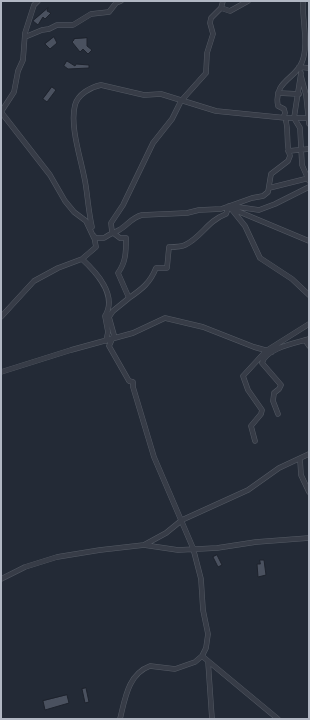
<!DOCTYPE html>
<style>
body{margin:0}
#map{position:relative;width:310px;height:720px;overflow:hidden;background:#232a36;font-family:"Titillium Web",sans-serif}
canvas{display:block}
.frame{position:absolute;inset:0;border:2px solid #b1b7c3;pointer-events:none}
</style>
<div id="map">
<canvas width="310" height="720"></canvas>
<div class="frame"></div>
</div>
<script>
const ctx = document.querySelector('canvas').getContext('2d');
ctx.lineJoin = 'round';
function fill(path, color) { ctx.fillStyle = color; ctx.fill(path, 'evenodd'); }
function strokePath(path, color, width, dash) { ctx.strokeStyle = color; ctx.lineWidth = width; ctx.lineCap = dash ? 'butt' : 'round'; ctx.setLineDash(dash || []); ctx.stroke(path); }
const building = new Path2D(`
 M48,8L47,11L51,13L45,19L43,17L38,25L33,21Z
 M54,37L57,43L50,49L45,44Z
 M87,38V46L92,50L88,54L83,49L80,52L72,42L74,40V39Z
 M67,61L75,66L76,64L89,65V68L68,69L64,66Z
 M52,87L56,90L47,102L43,99Z
 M217,555L222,565L218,567L213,557Z
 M260,560H264L266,575L258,577L257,564H260Z
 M86,688L89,702L85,703L82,689Z
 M67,695L69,703L45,710L43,701Z`);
fill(building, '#4a515f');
strokePath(building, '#1e232d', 1);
const street = new Path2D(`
 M221,8L230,11L248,1
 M25,37L42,30L49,29L57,25H73L91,14L109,12L116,3L121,1
 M300,69L299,67L309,68
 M301,73L294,118L300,128L302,165L309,181
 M301,76L306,95L309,124
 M278,93L299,94
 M1,112L50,175L65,201L74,212L86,221L94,238H104C110,234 113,233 119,230C127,226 132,217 142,215L187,213L199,210L221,209L252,198L263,196L268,192L271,174L288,161L290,156C285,143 290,125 284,116L285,113L284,109L278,106C273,81 296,79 302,62C309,45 302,20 303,1
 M1,112L14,92L18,71L23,60L25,33L34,5L38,1
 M288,151L309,149
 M269,188L309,178
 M229,206L245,226L260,258L292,279L309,295
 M231,206L259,210L275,204L309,187
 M230,208L309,241
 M92,227C89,214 88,201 86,187C83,164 69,128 75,105C78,94 91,87 101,85L144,95L161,94L216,111L286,118H309
 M94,236L96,247L82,259C96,272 118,295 105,316L108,332L106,341
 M129,298C142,289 150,283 156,268H167L169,247C174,247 181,247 185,245C202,237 207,221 226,214L229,206
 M1,317L34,281L58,268L82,259
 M305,340L309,346
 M1,372L71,350L133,333L165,318L203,327L254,347L272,352
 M278,414L273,401L274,393L279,389L281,385L262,363C266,348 296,343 309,339
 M255,441L251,426L261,414L262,410L248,390L243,376L266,351L309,324
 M300,459L301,475L309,492
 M144,545L166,533L182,520L248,490L279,468L309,454
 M1,579L25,567L57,557L100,550L144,545L178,550L217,548L256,542L309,538
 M202,656L278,719
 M208,661L212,719
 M120,719C125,699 128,674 150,666L175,669L195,662L202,656L206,648L208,634L203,610L201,579L193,548L154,457L133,387V382L129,381L109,346L114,335L109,317L113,311L129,298L118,273C126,262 126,252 126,238H120L112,232L111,223L123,205L153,143L172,119L181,101L206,73L207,53L213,34L210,23L211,18L221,8L223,1`);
strokePath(street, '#545a64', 5.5);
strokePath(street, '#373c47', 4.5);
</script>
